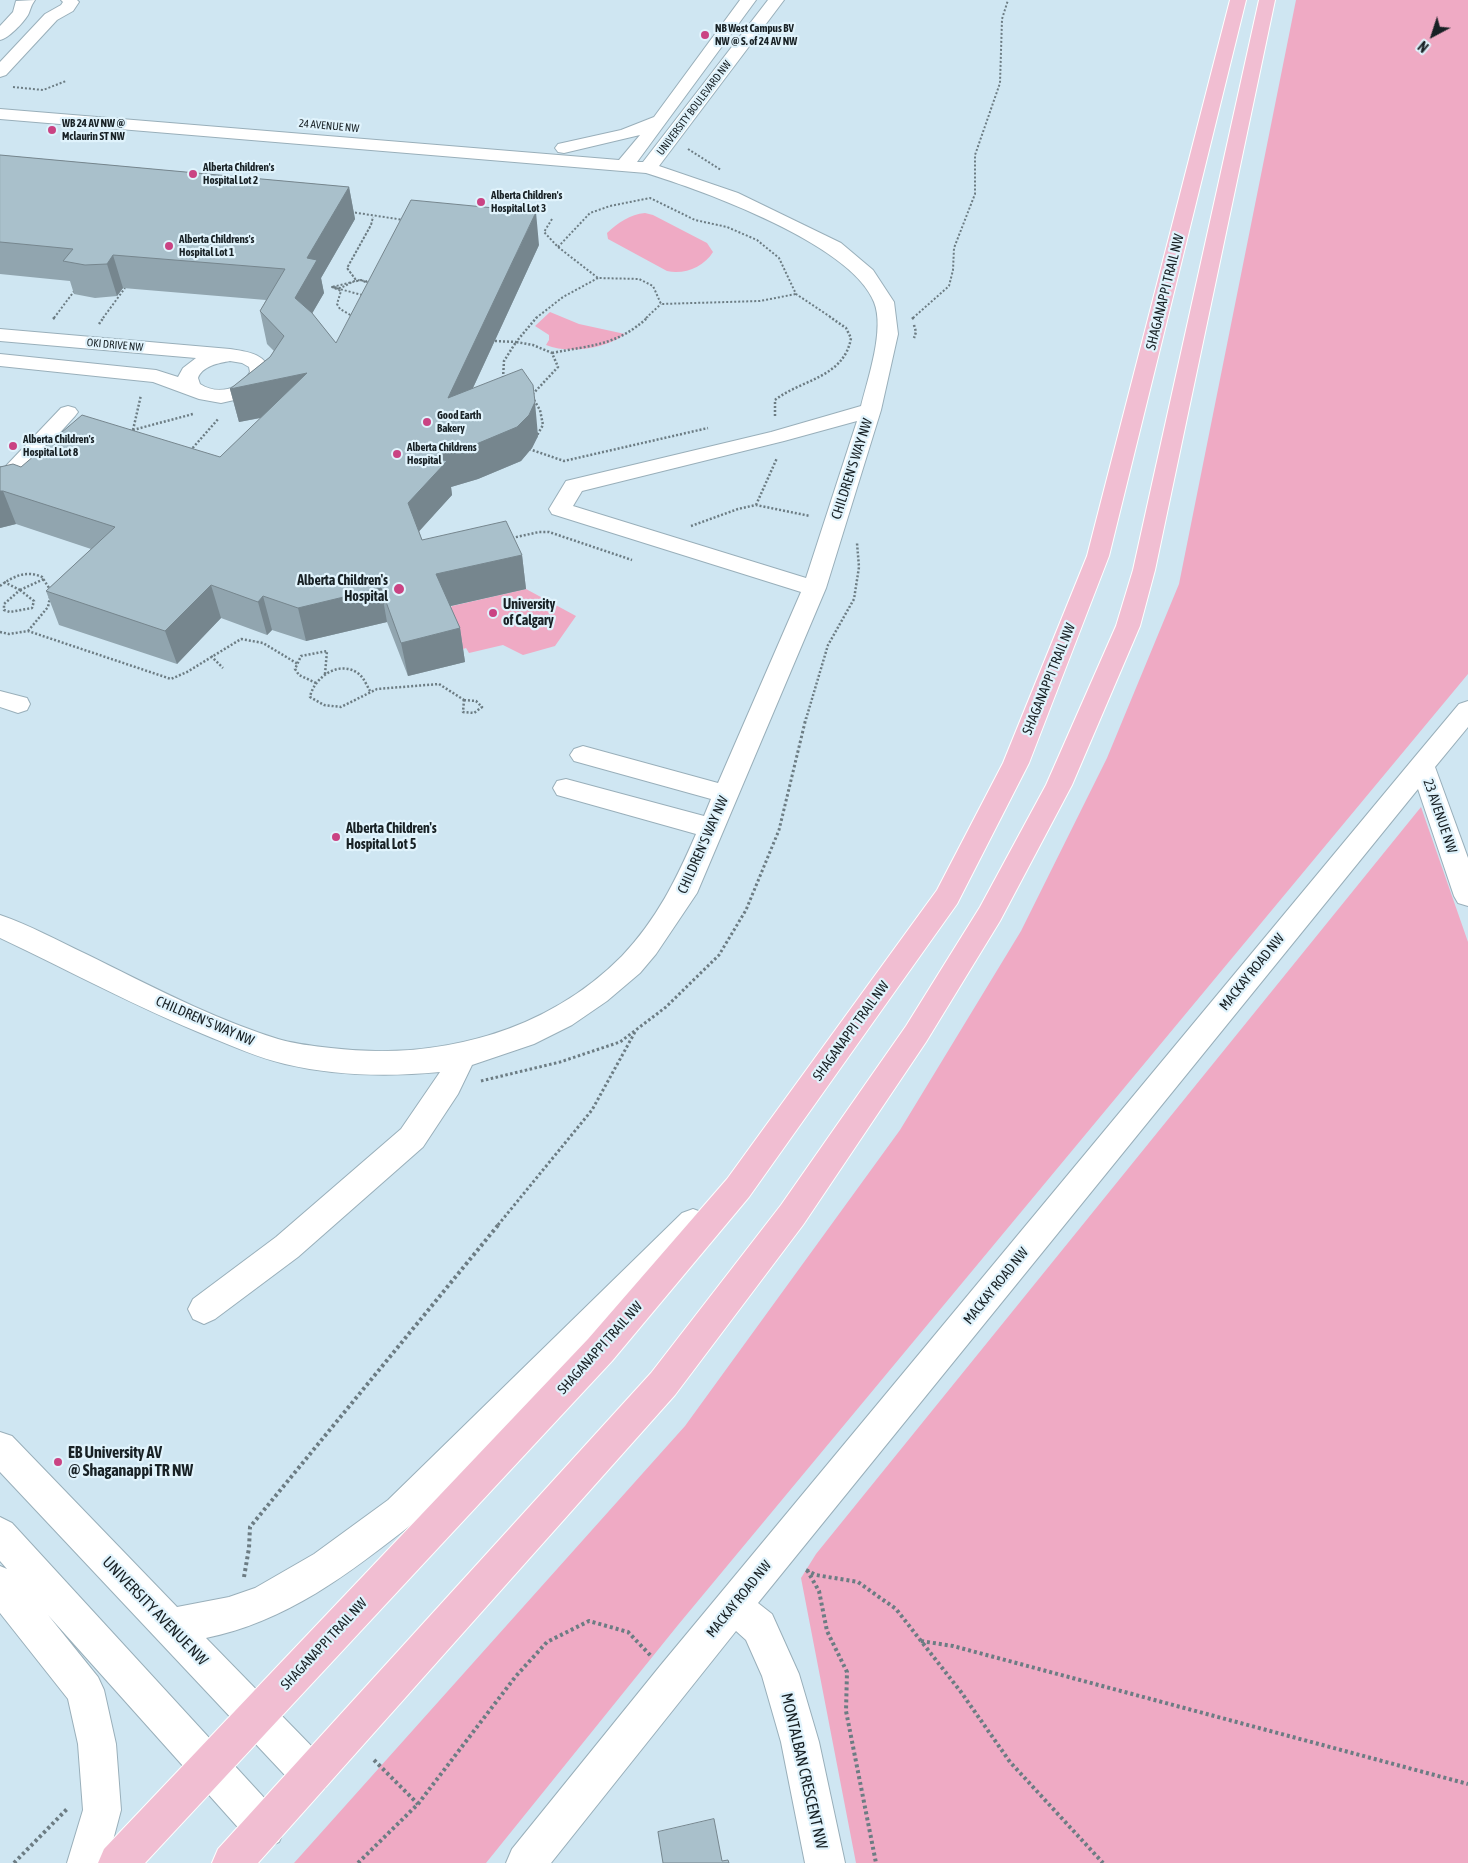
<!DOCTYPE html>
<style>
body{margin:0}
#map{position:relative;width:1468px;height:1863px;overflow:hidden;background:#cfe6f2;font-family:"Asap Condensed",sans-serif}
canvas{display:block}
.north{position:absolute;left:1408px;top:10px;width:50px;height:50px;-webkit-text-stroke:4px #e0f3fc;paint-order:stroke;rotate:220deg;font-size:14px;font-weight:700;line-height:20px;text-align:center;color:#182125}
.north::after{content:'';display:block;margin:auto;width:18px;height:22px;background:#182125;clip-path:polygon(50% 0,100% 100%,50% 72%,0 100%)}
</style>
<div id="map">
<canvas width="1468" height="1863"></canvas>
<div class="north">N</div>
</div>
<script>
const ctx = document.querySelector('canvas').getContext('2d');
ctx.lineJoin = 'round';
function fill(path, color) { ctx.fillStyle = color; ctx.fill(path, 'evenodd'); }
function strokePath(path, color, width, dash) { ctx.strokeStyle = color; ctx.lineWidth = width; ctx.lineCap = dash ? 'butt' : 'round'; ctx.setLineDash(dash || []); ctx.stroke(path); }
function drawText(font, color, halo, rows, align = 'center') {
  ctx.font = font + ' "Asap Condensed",sans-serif'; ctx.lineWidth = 4.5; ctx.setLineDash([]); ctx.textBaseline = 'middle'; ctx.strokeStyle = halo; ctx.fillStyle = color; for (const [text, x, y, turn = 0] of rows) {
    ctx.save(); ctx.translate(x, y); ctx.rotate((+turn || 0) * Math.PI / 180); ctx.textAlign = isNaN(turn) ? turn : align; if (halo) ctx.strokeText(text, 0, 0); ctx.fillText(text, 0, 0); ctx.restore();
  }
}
fill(new Path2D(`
 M1296,0H1468V674L678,1625L486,1863H294L685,1426L900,1130L1021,931L1107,758L1179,584Z
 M645,213L653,215L707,243L713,252C704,267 684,275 667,271L608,239L607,233C618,223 630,214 645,213Z
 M550,312L579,324L625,334C606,349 568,354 546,345L549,340V335L535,326Z
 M526,589L576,616L555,646L523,655L503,645L469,653L466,648L460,650L445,615L452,606Z
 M1421,807L1468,942V1863H856L801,1578L816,1554Z`), '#efaac4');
const minor = new Path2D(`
 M35,0C30,7 31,9 28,15C23,23 9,38 0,40V26L13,12L16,1Z
 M61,0H77L79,2L73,11L57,20L6,75L0,77V62L45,14L61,5L63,2Z
 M740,0H756L637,162H643L768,0H784L659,166L738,193L841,243L873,270L894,302L898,334L881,410L826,588L697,893L656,954L640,973L607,1001L572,1025L534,1044L472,1065L458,1094L423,1147L298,1257L215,1319L204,1324L193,1319L188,1309L193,1299L276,1237L401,1129L440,1072C387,1077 336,1076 285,1064C259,1058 234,1047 210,1037C138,1008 70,971 0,938V915C30,925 58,941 86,954C149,985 211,1018 278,1039C295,1044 313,1046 331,1048C436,1061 546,1033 622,956C657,919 676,880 696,834L557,795L553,788L557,781L566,779L704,816L711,799L574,761L570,755L574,749L583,746L718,783L801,592L552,514L549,509L566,481L771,432L861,406C868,378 885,329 874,302C851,244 704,191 646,173L0,119V109L619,160L640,135L564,153L558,152L555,148L558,144L621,130L654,117ZM857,421L806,578L573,506L582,491L784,441Z
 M0,329L230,349C248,352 265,353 270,372L263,385L255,393L243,398L221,403L199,399L153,382L0,366V354L156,370L178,377L183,368L196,358L0,341ZM230,361L242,363L249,367L250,372C242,390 216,395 200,384L198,378C202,366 219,363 230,361Z
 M68,406L75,408L78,412L75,416L17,480L9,482L0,481V467L4,468L61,408Z
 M0,691L27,698L30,704L27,710L18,713L0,707Z
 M1468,701V727L1435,767L1468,858V906L1458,903L1454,896L1418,789L758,1603L772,1614L799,1674L819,1742L845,1863H805L781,1742L762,1676L746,1640L736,1631L551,1863H506L512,1849L660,1666L1413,759L1459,704Z
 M693,1209L704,1213L709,1223L704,1233L412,1524C350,1573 286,1622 206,1638L325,1760L330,1774L325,1788L311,1793L297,1788L0,1472V1432L12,1436L177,1607L229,1597L255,1588L314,1554L388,1500L682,1213Z
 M0,1517L12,1523L279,1814L285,1828L279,1842L265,1848L251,1842L48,1615L98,1677L104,1690L116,1744L121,1810L107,1863H67L83,1810L78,1744L68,1699L0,1613V1566L7,1569L0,1561Z`);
const major = new Path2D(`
 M1230,0H1246L1109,556L1029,763L957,904L749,1197L612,1361L145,1863H98L104,1849L588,1339L727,1179L937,890L1003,763L1087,556Z
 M1259,0H1275L1155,570L1140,626L1072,785L1000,921L926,1042L803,1225L675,1395L258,1863H212L218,1849L651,1373L781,1205L906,1026L980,907L1046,785L1116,626L1133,570Z`);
strokePath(minor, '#99afba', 2);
strokePath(major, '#fff', 2);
strokePath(new Path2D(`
 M13,87L43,90L66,81
 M688,149L721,170
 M351,212L404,220
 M552,219L544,232L558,247L598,278L639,279L653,286L661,304L760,301L796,294
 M558,247L590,213L610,206L650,198L695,220L727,227L757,240L779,258L796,294L832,318
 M370,285L366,281L356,280L347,268L371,225L373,217
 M366,296L332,287L361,280L370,284
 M54,318L75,290
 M103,318L125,288
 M352,318V316L340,309L337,304L341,291L332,287L341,288L356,280L347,268L371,225L373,217
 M536,318L563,297L598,278
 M646,318L661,304
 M913,318L949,286L953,270L954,248L975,194V155L1000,83L1002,19L1008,0`), '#6c7c83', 2, [2, 2]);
strokePath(new Path2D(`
 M53,319L55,317
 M912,319L914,317
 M99,324L104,317
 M914,325L916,332L914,338
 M495,341L516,342L537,317
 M552,353C591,345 617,346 648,317
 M503,378L504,361L516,342L533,345L552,353L558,367L531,396
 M534,400L540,410L543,425L536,437
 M775,416V400C802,379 844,378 851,338L846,328L830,317
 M133,430L141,395
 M129,431L193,414
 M529,449L564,461L708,428
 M190,451L219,418
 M756,505L777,458
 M691,526L738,509L756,505L810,516
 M512,538L539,532H549L632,560
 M4,582L20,590
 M0,586C13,576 27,570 42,577L51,591
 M20,590L34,601L32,608L10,612L4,610V604Z
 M20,590L44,579
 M28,631L48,607L50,597
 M0,632L9,634L28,631L171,679L187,672L241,639L263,643L298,664
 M211,656L223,668
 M316,683L299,675L295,669L301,656L327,651L325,674
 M370,691C367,686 364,678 359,674C340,659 314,677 310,697L324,705L341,707L377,689L439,684L464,700
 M464,700L476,701L482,707L474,713L463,712Z
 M806,719L828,645L854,599L859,567L857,543`), '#6c7c83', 2.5, [2, 2]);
strokePath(new Path2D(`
 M481,1081L560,1062L620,1042L666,1007L719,955L746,910L779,830L806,718
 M498,1225L592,1110L635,1032`), '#6c7c83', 3, [2.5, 2.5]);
strokePath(new Path2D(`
 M806,1570L816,1575L858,1582L896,1609L961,1692L1010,1762L1103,1863
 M807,1570L819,1591L827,1631L847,1672L846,1711L876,1863
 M244,1577L249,1548L250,1527L499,1224
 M921,1641L953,1646L1468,1784
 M374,1760L418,1804
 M14,1863L68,1808
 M358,1863L418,1804L516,1676L547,1642L589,1621L628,1632L651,1656`), '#6c7c83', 4, [3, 3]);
fill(minor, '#fff');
fill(major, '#f1bed2');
fill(new Path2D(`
 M0,155L349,187L355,219L321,278L324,293L312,313L336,343L539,245L473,388L538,436L532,448L521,461L478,479L451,487L452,495L419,531L422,540L522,555L526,589L450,606L460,628L465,662L408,676L387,622L306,641L272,630L267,635L221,618L177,664L59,625L46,591L91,549L16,524L0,528V467H21L220,457L261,418L239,422L230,389L270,357L274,351L267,344L260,311L266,300L123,288L117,296L95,298L74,294L70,281L0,274Z`), '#91a5af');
fill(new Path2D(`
 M349,187L355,219L321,278L324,293L302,331L295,298L307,258Z
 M536,212L539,245L453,431L448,398Z
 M113,255L123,288L117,296L107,264Z
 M307,373L315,407L239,422L230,389Z
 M535,402L538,436L532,448L521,461L478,479L451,487L452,495L414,537L408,503L432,457Z
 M0,491H3L16,524L0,528Z
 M522,555L526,589L442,608L436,574Z
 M211,585L221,618L177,664L165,631Z
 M381,588L387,622L306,641L298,608Z
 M263,596L272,630L267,635L258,602Z
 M460,628L465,662L408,676L401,643Z`), '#76868e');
const building = new Path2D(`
 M0,155L349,187L307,258L317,260L295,298L312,313L336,343L411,200L536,212L448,398L522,369L533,385L535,402L529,415L517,427L474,445L432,457L447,461L408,503L422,540L506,521L522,555L436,574L460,628L401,643L381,588L298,608L263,596L258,602L211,585L165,631L46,591L115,527L3,491H0V467L13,464L21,467L82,415L220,457L307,373L230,389L270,357L284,336L260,311L285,269L113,255L107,264L85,265L63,261L73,249L0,242Z
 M714,1819L722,1861L728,1860L729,1863H663L658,1832Z`);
fill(building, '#a9c0cb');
strokePath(building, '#76868e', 1);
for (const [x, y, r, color] of [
 [705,35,5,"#ca4383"],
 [52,130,5,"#ca4383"],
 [193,174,5,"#ca4383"],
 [481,202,5,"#ca4383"],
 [169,246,5,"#ca4383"],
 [427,422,5,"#ca4383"],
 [13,446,5,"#ca4383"],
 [397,454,5,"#ca4383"],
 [399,589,6,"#ca4383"],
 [493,613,5,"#ca4383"],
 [336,837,5,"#ca4383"],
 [58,1462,5,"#ca4383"]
]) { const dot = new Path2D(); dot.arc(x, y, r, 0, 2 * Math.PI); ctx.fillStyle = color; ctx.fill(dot); strokePath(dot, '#e0f3fc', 2); }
drawText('bold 11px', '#182125', '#e0f3fc', [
 ["NB West Campus BV",715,29],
 ["NW @ S. of 24 AV NW",715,42],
 ["WB 24 AV NW @",62,124],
 ["Mclaurin ST NW",62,137],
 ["Alberta Children's",203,168],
 ["Hospital Lot 2",203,181],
 ["Alberta Children's",491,196],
 ["Hospital Lot 3",491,209],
 ["Alberta Childrens's",179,240],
 ["Hospital Lot 1",179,253],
 ["Good Earth",437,416],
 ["Bakery",437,429],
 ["Alberta Children's",23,440],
 ["Hospital Lot 8",23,453],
 ["Alberta Childrens",407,448],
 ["Hospital",407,461]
], 'left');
drawText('11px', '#182125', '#e0f3fc', [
 ["UNIVERSITY BOULEVARD NW",694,108,-53],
 ["24 AVENUE NW",329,126,5],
 ["OKI DRIVE NW",115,345,5]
]);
drawText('14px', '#182125', '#e0f3fc', [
 ["SHAGANAPPI TRAIL NW",1165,292,-76],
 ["CHILDREN'S WAY NW",852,469,-72],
 ["SHAGANAPPI TRAIL NW",1049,679,-68],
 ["23 AVENUE NW",1440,816,71],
 ["CHILDREN'S WAY NW",703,845,-66],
 ["MACKAY ROAD NW",1252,972,-51],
 ["CHILDREN'S WAY NW",205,1021,23],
 ["SHAGANAPPI TRAIL NW",851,1031,-54],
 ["MACKAY ROAD NW",996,1286,-51],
 ["SHAGANAPPI TRAIL NW",600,1348,-48],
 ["MACKAY ROAD NW",739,1599,-51],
 ["SHAGANAPPI TRAIL NW",324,1644,-47]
]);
drawText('bold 14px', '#182125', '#e0f3fc', [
 ["Alberta Children's",388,581,"right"],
 ["Hospital",388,597,"right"],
 ["University",503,605],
 ["of Calgary",503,621],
 ["Alberta Children's",346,829],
 ["Hospital Lot 5",346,845]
], 'left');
drawText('bold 16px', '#182125', '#e0f3fc', [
 ["EB University AV",68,1453],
 ["@ Shaganappi TR NW",68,1471]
], 'left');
drawText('16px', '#182125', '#e0f3fc', [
 ["UNIVERSITY AVENUE NW",155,1611,46],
 ["MONTALBAN CRESCENT NW",804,1771,77]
]);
</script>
